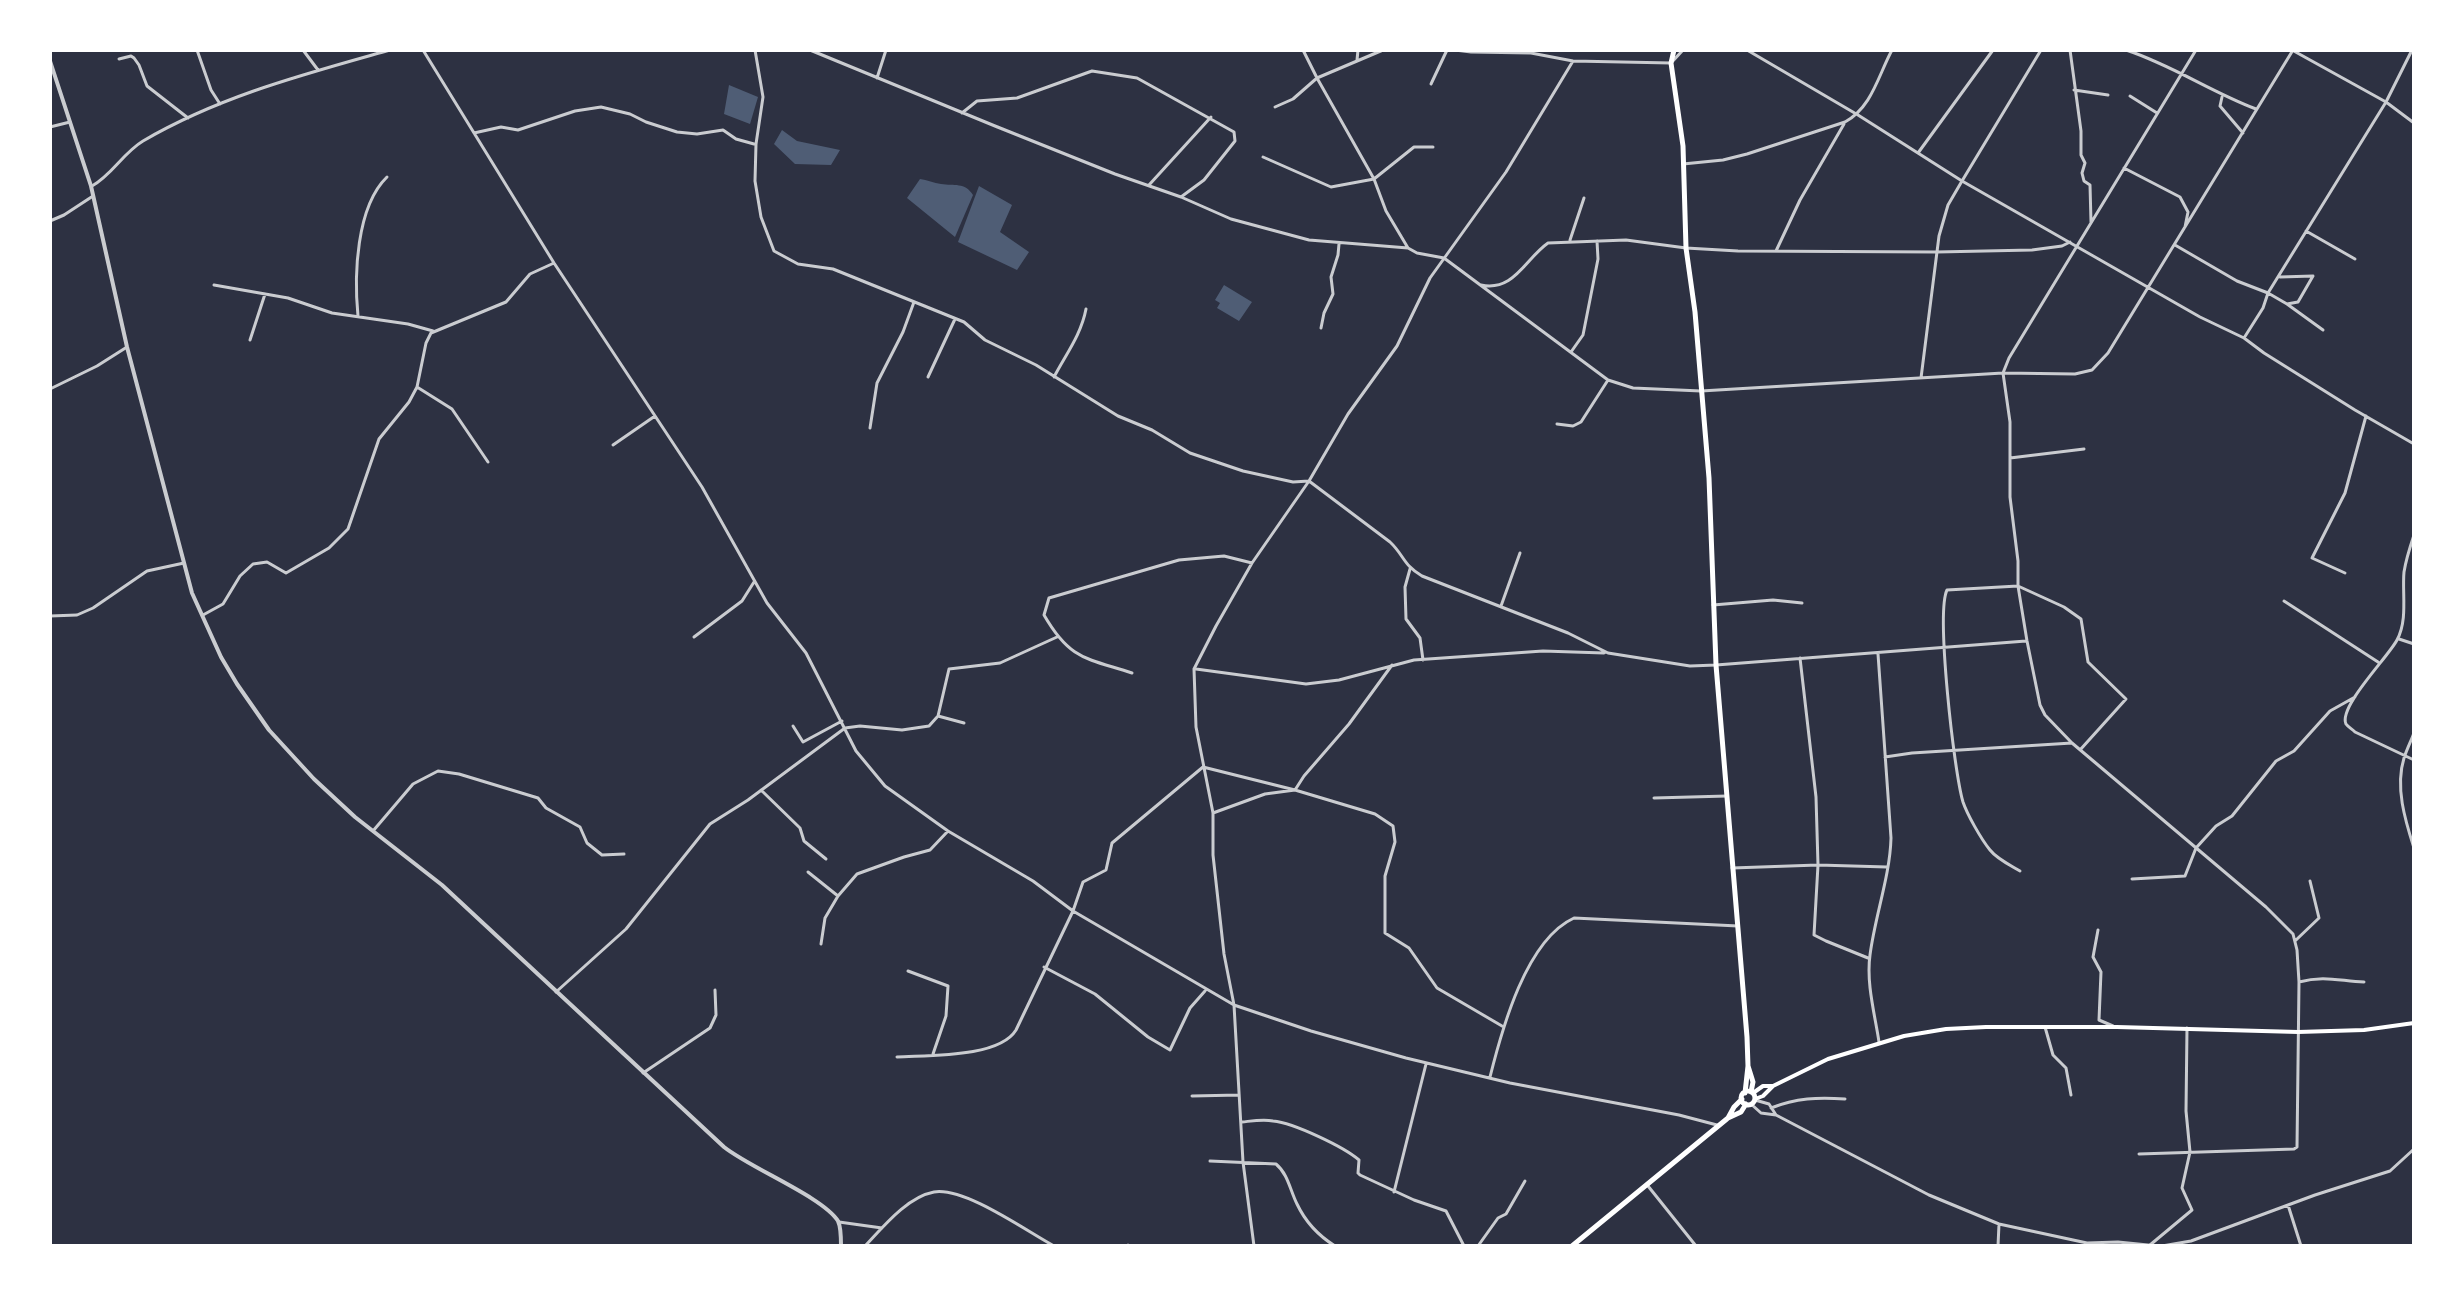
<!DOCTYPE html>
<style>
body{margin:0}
#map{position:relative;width:2464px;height:1296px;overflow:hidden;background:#2d3142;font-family:Quicksand,sans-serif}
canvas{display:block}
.frame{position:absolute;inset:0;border:52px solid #fff;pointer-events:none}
</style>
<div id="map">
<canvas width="2464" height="1296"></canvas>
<div class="frame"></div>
</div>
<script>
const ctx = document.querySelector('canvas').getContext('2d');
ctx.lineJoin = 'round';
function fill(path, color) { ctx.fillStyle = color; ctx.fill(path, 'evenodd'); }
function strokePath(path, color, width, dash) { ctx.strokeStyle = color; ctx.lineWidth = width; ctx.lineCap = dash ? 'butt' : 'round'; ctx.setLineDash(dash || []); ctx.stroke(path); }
fill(new Path2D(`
 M729,85L758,97L750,124L724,114Z
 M782,130L797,141L840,150L831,165L795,164L774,144Z
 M920,179C927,180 934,183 941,184C954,186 965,182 973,195L955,237L907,198Z
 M979,186L1012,205L1000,232L1029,252L1017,270L958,242Z
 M1224,285L1252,302L1239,321L1217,308L1220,303L1215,300Z`), '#4f5d75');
strokePath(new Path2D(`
 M197,50L211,90L220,104
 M303,50L318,70
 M423,50L554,263L702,487L767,603L806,653L856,751L885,786L948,831L1033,881L1073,911L1234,1005L1311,1031L1406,1058L1510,1083L1679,1115L1717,1125
 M755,50L763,97L756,144L755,181L761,217L774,251L798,264L833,269L964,322L985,340L1036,365L1118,416L1152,430L1190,453L1243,471L1293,482L1309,481
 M810,50L995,126L1115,174L1181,197L1231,219L1309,240L1408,248L1417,253L1444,258L1608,380L1633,388L1701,391L2003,373L2075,374L2092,370L2108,353L2293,50
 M1303,50L1317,78L1383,50
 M1455,50L1471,52L1531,53L1573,61L1671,63L1683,50
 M1747,50L1858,115L1962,181L2200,317L2244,338L2264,353L2355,410L2414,444
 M2070,50L2081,131V155L2085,163L2082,173L2084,181L2090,185L2091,222
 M2126,50C2172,65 2211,92 2256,109
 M2292,50L2386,102L2414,123
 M119,59L131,56L134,58L139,65L147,86L188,118
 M1357,60L1358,50
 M1573,61L1506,172L1430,278L1397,346L1348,414L1309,481L1390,542C1404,555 1403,565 1422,576L1568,633L1608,653L1690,666L1716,665L2026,641
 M877,78L886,50
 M1431,84L1447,50
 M2074,90L2108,95
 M2130,96L2157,113
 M2222,97L2220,106L2243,133
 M1275,107L1293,99L1317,78L1374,179L1386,211L1408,248
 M962,113L977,101L1017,98L1092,71L1137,78L1234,132L1235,141L1204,180L1181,197
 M50,127L70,122
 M474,133L501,127L518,130L575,111L601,107L630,114L646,122L677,132L697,134L723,130L736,139L754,144
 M1918,153L1993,50
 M1263,157L1331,187L1374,179L1414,147H1433
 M1683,164L1723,160L1747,154L1845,122C1872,107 1878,76 1892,50
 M2124,168L2180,197L2188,212L2185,227
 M1149,185L1211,117
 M92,186C112,175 123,153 143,141C220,96 305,74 390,50
 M50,221L64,215L93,196
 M2306,231L2355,259
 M1570,240L1584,198
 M2175,245L2237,281L2268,293L2287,304L2323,330
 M1776,251L1800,200L1844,124
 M2280,277L2313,276L2298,302L2287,304
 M214,285L288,298L332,313L408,324L433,331
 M1481,285C1514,292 1525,259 1548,243L1626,240L1686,248L1738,251L1937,252L2032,250L2062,246L2070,242
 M358,316C354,276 356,207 387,177
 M1321,328L1324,313L1333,294L1331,277L1338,255L1339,244
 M2244,338L2263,308L2268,293L2386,102L2412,50
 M250,340L265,294
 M1571,352L1583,335L1598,259L1597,241
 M928,377L955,319
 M1054,377C1066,354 1081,335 1086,309
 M1921,378L1939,236L1948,205L1962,181L2041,50
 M417,387L452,409L488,462
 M50,389L97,366L127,347
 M1557,424L1573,426L1581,422L1608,380
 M870,428L877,383L903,332L914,302
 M613,445L655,416
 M2010,458L2084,449
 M2414,535C2410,547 2406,559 2404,572C2402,593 2408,620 2397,640C2389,656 2338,707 2346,724C2348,727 2352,729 2355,732L2414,760
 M1410,569L1405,587L1406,619L1420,638L1423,660
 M2345,573L2312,558L2345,493L2366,416
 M2284,601L2378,662
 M1713,605L1773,600L1802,603
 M1501,606L1520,553
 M203,615L223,604L240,576L253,564L267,562L286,573L329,548L348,529L379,439L409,402L417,387L426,343L431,333L506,302L530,274L554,263
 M50,616L77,615L93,608L147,571L184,563
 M694,637L742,601L754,582
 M2399,639L2414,644
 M1878,654L1891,838C1890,876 1875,916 1870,955C1866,983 1875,1015 1879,1042
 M1800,658L1816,797L1818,865L1814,935L1826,941L1868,958
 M1196,669L1306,684L1339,680L1414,660L1543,651L1604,653
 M1132,673C1086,658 1070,660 1044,615L1049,598L1179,560L1224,556L1252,563
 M964,723L938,716L949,669L1000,663L1057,637
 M793,726L803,742L842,721
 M2414,733C2411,741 2407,749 2404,758C2395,787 2405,820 2414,848
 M1885,757L1912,753L2072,743
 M761,790L800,828L804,841L826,859
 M1654,798L1727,796
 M1213,813L1265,794L1295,790L1304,776L1349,724L1392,665
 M373,831L413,784L438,771L459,774L538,798L546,808L580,827L587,843L602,855L624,854
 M1732,868L1818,865L1887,867
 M2020,871C2010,865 1997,859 1990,850C1981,839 1967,814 1963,802C1954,772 1936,613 1947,590L2018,586L2064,607L2081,619L2088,662L2126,699L2080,750
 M808,872L838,896
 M2132,879L2185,876L2196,848L2216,826L2232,816L2276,761L2294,751L2330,711L2355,697
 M2098,930L2093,957L2101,972L2099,1020L2113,1026
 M2296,940L2319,918L2310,881
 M821,944L825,918L838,896L857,874L904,857L930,850L948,831
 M1044,967L1095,994L1148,1037L1170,1050L1190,1008L1205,991
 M908,971L948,986L946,1016L933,1054
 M2299,982C2324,975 2340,981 2364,982
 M556,992L626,929L710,824L748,800L845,728L860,726L902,730L929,726L938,716
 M2045,1027L2053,1055L2066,1068L2071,1095
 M897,1057C928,1055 999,1058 1016,1030L1073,911L1083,882L1106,870L1112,843L1203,767L1295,790L1375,814L1393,826L1395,842L1385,876V933L1409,948L1437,988L1502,1026
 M643,1073L710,1028L716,1015L715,990
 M1490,1077C1502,1029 1526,940 1574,918L1738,926
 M1192,1096L1239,1095
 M1755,1100L1769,1104L1776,1115
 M1751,1104L1761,1113L1776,1115L1929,1195L1999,1224L2087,1243L2118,1242L2158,1246
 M1771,1108C1796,1098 1818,1097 1845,1099
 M1242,1122C1252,1121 1263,1119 1273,1121C1294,1123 1344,1147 1359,1160L1358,1173L1360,1175L1414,1200L1446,1211L1464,1246
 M2139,1154L2294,1149L2297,1147L2299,982L2297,950L2293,934L2266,907L2072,743L2045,715L2040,705L2027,641L2018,586V561L2010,497V422L2003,373L2009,358L2196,50
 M1210,1161L1276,1164C1288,1174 1290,1190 1297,1204C1305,1221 1319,1236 1335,1246
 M1648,1186L1696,1246
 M1394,1192L1426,1064
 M2288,1205L2301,1246
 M839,1222L882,1228
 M2150,1245L2192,1210L2182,1188L2190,1152L2186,1111L2187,1028
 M865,1246C883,1227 907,1197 934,1192C965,1187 1026,1231 1054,1246
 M1127,1246L1128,1245
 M1254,1246L1243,1162L1234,1005L1224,954L1213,855V813L1196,727L1194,669L1216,626L1252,563L1309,481
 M1478,1246L1498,1218L1506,1214L1525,1181
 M1998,1246L1999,1224
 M2162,1246L2191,1241L2315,1195L2390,1171L2414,1149`), '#caccd0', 3);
strokePath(new Path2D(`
 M50,61L91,186L127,347L192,593L221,657L237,684L269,730L314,779L355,817L442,885L724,1147C750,1168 823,1197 838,1221C841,1227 841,1239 841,1246`), '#caccd0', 4);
strokePath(new Path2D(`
 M1753,1093L1763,1086H1773
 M1755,1099L1763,1096L1773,1086L1828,1059L1904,1036L1946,1029L1986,1027H2117L2298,1032L2364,1030L2414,1023`), '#fff', 4);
strokePath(new Path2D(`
 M1674,50L1671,63L1683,146L1686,248L1695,312L1709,478L1716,665L1747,1037L1748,1066L1745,1093
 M1748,1066L1753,1082L1751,1092
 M1741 1098a7 7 0 1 1 14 0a7 7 0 1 1-14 0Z
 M1728,1118L1734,1107L1742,1099
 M1572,1246L1728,1118L1741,1112L1746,1104`), '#fff', 5);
</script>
